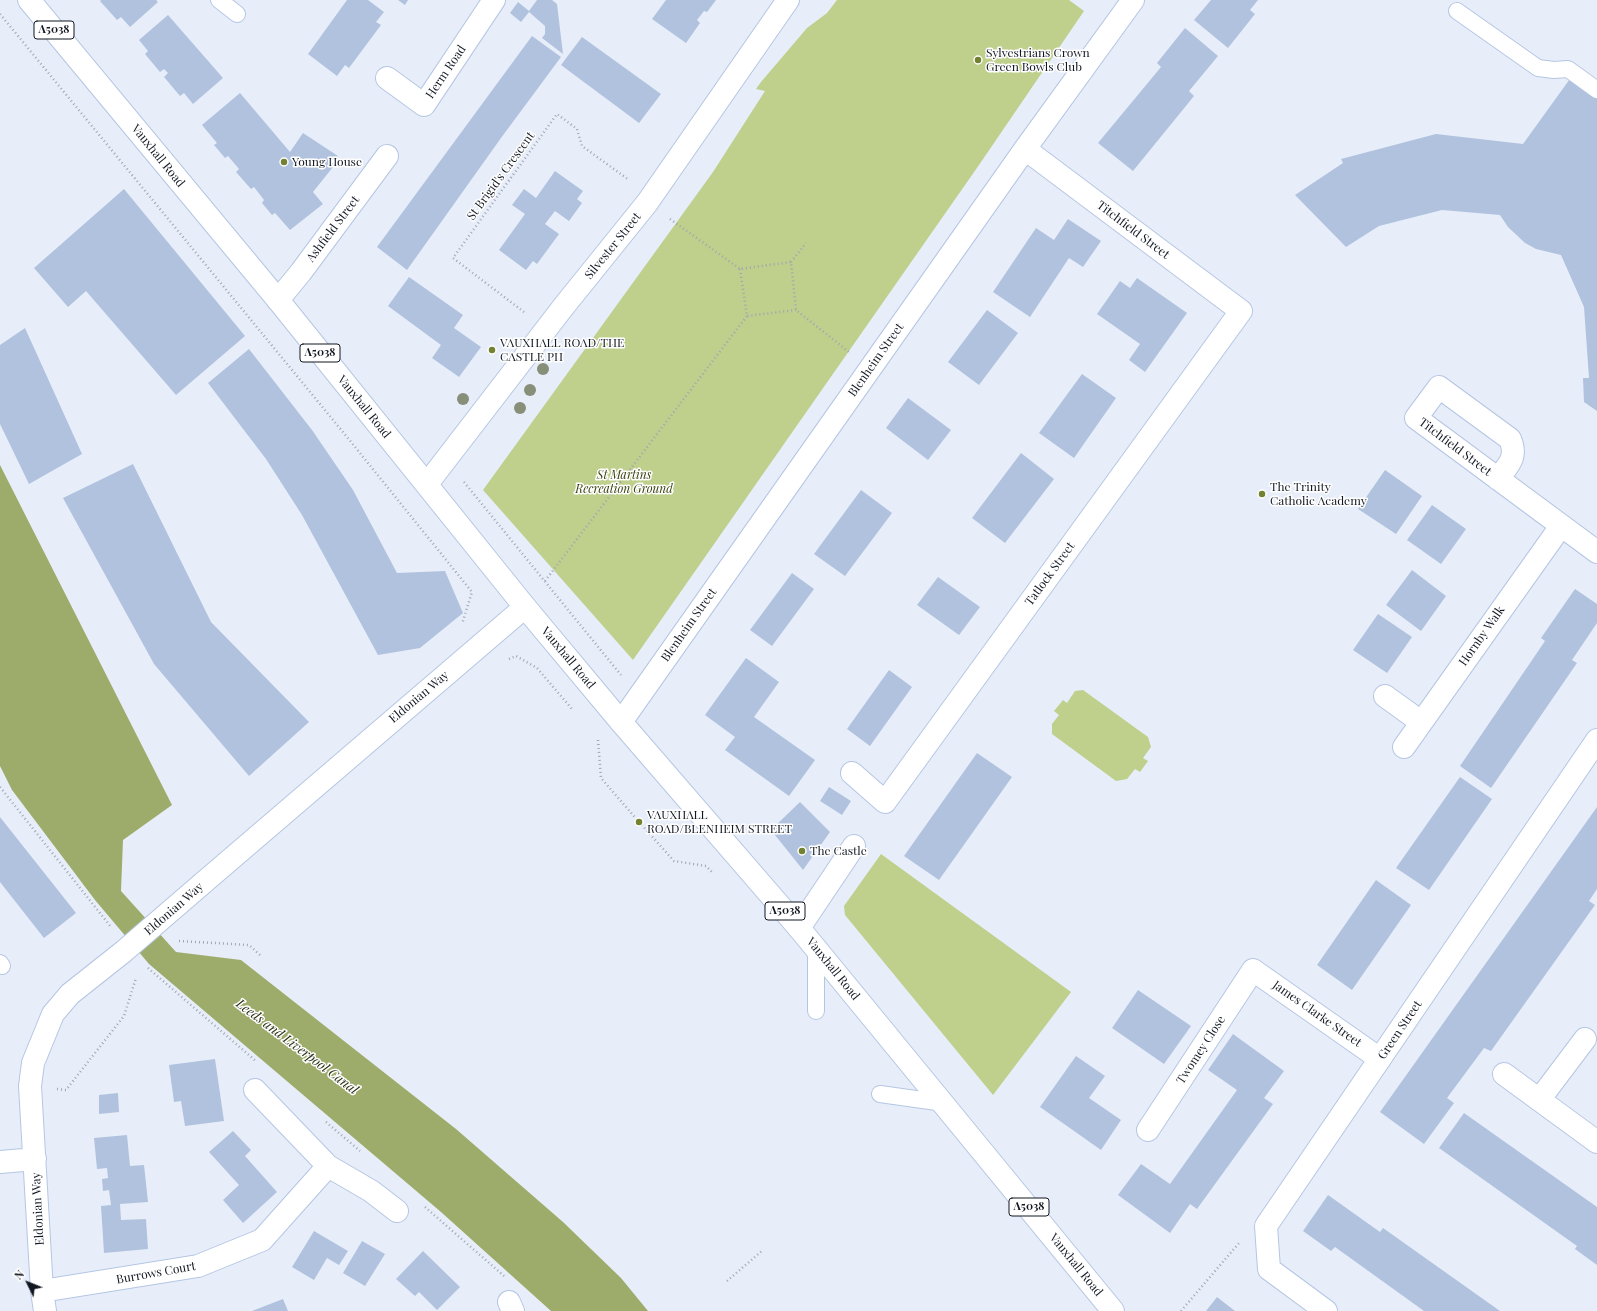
<!DOCTYPE html>
<style>
body{margin:0}
#map{position:relative;width:1597px;height:1311px;overflow:hidden;background:#e7eefa;font-family:"Playfair Display",serif}
canvas{display:block}
.north{position:absolute;left:8px;top:1263px;width:40px;height:40px;-webkit-text-stroke:3px #fff;paint-order:stroke;rotate:313deg;font-size:11px;font-weight:700;line-height:16px;text-align:center;color:#111721}
.north::after{content:'';display:block;margin:auto;width:14px;height:18px;background:#111721;clip-path:polygon(50% 0,100% 100%,50% 72%,0 100%)}
</style>
<div id="map">
<canvas width="1597" height="1311"></canvas>
<div class="north">N</div>
</div>
<script>
const ctx = document.querySelector('canvas').getContext('2d');
ctx.lineJoin = 'round';
function fill(path, color) { ctx.fillStyle = color; ctx.fill(path, 'evenodd'); }
function strokePath(path, color, width, dash) { ctx.strokeStyle = color; ctx.lineWidth = width; ctx.lineCap = dash ? 'butt' : 'round'; ctx.setLineDash(dash || []); ctx.stroke(path); }
function drawText(font, color, halo, rows, align = 'center') {
  ctx.font = font + ' "Playfair Display",serif'; ctx.lineWidth = 3; ctx.setLineDash([]); ctx.textBaseline = 'middle'; ctx.strokeStyle = halo; ctx.fillStyle = color; for (const [text, x, y, turn = 0] of rows) {
    ctx.save(); ctx.translate(x, y); ctx.rotate((+turn || 0) * Math.PI / 180); ctx.textAlign = isNaN(turn) ? turn : align; if (halo) ctx.strokeText(text, 0, 0); ctx.fillText(text, 0, 0); ctx.restore();
  }
}
fill(new Path2D(`
 M837,0H1069L1084,11L979,165L633,660L483,490L713,172L765,91L756,89L761,82L807,28L827,13Z
 M1083,690L1148,737L1151,747L1143,758L1148,761L1140,772L1135,769L1127,779L1116,781L1052,734V724L1059,715L1054,711L1063,700L1067,703L1075,691Z
 M881,854L1071,992L993,1095L845,915L844,906Z`), '#bfcf8c');
fill(new Path2D(`
 M0,465L172,805L123,840L121,891L176,952L241,960L456,1129L563,1222L621,1278L648,1311H551L441,1212L149,964L95,900L12,790L0,766Z`), '#9dac6a');
fill(new Path2D(`
 M101,0H156L158,2L130,27L121,17L117,20L100,1Z
 M347,0H368L384,12L376,22L381,25L349,68L345,65L337,76L308,54Z
 M398,0H408L405,5Z
 M537,0H552L557,4L563,54L542,38L545,34V26L529,12L521,22L510,13L518,2L529,11Z
 M666,0H716L707,12L704,11L697,20L700,23L686,43L652,19Z
 M1211,0H1258L1250,10L1255,14L1228,48L1194,20Z
 M168,15L223,78L193,104L184,93L180,96L164,77L168,73L164,69L160,72L145,54L148,51L139,40Z
 M1185,28L1218,56L1189,91L1194,96L1133,171L1098,143L1161,67L1157,63Z
 M532,36L561,57L501,138L407,270L377,247Z
 M582,37L661,94L639,123L561,65Z
 M1572,76L1597,94V411L1584,402L1583,378H1589L1584,307L1561,255L1536,249L1525,243L1508,227L1500,215L1442,210L1379,226L1346,247L1295,195L1343,163L1341,159L1436,134L1523,144Z
 M240,93L290,152L303,133L338,156L335,161L337,162L313,192L323,204L290,230L275,213L272,215L262,203L264,200L254,187L251,189L236,172L239,169L228,156L225,158L214,145L217,143L202,125Z
 M555,171L583,191L577,199L582,203L569,221L555,211L545,224L559,234L537,264L533,261L526,270L499,250L525,214L512,205L524,189L536,198Z
 M124,189L245,336L176,395L86,291L68,307L34,268Z
 M1068,219L1101,241L1083,267L1069,258L1030,317L993,292L1036,228L1054,240Z
 M409,277L463,315L454,328L481,347L459,377L432,358L441,345L388,306Z
 M1137,278L1187,313L1145,372L1129,360L1140,344L1097,314L1120,281L1130,288Z
 M987,310L1018,333L979,385L948,362Z
 M25,328L82,454L29,484L0,424V345Z
 M249,349L312,430L353,490L397,573L445,571L463,613L420,648L378,655L302,515L266,459L208,383Z
 M1082,374L1116,398L1074,458L1039,433Z
 M908,398L951,430L928,460L886,428Z
 M1021,453L1054,479L1005,543L972,518Z
 M133,464L211,622L309,722L249,776L154,664L63,498Z
 M1385,470L1422,496L1396,534L1358,509Z
 M861,490L892,513L845,576L814,554Z
 M1432,505L1466,529L1441,564L1407,540Z
 M1412,570L1446,596L1421,631L1386,605Z
 M792,573L814,589L772,646L750,630Z
 M938,577L980,607L959,635L917,605Z
 M1575,589L1597,604V623L1572,660L1577,663L1491,788L1460,766L1545,641L1541,638Z
 M1378,614L1412,637L1387,673L1353,650Z
 M746,658L779,682L754,717L815,760L789,796L725,750L735,737L705,715Z
 M889,670L912,687L870,746L847,729Z
 M977,753L1012,777L939,880L904,856Z
 M1460,777L1492,799L1429,890L1396,868Z
 M829,787L851,801L842,815L820,801Z
 M800,802L830,832L803,870L771,830Z
 M1597,807V889L1589,901L1595,905L1491,1051L1484,1048L1447,1098L1454,1103L1424,1144L1380,1112Z
 M0,817L76,913L44,938L0,882Z
 M1376,880L1411,905L1352,990L1317,965Z
 M1138,990L1191,1026L1164,1064L1112,1028Z
 M1233,1034L1284,1071L1264,1098L1273,1104L1197,1209L1190,1204L1170,1233L1118,1195L1141,1164L1170,1184L1237,1090L1208,1070Z
 M1076,1056L1105,1076L1089,1098L1121,1120L1101,1150L1040,1107Z
 M215,1059L224,1121L185,1126L181,1101L174,1102L169,1065Z
 M118,1093L119,1112L99,1114V1095Z
 M1464,1113L1597,1207V1265L1575,1249L1577,1246L1439,1148Z
 M233,1131L251,1150L245,1156L277,1192L243,1223L223,1200L239,1185L209,1152Z
 M127,1135L130,1166L144,1165L148,1202L120,1204L121,1220L146,1219L148,1249L104,1253L101,1206L111,1205L109,1190L103,1191L102,1179L108,1178L107,1168L97,1169L94,1138Z
 M1328,1195L1380,1232L1383,1228L1500,1311H1424L1335,1247L1331,1251L1303,1231Z
 M314,1231L348,1251L339,1265L327,1258L314,1280L292,1267Z
 M362,1241L385,1254L365,1286L343,1273Z
 M423,1251L460,1287L437,1310L419,1292L415,1296L396,1279Z
 M1217,1297L1235,1311H1206Z
 M283,1299L288,1311H252Z`), '#b0c2de');
const lane = new Path2D(`
 M219,0L237,14
 M1457,11L1538,68L1554,70L1568,69L1597,90
 M816,949V1011
 M0,963L2,966
 M880,1094L944,1103`);
const street = new Path2D(`
 M387,78L424,105L494,0
 M278,300L301,272L387,156
 M1498,479C1508,465 1518,458 1510,439L1439,387L1416,418L1597,552
 M427,484L564,306L647,203L788,0
 M1385,696L1421,722
 M621,722L1025,149L1133,0
 M1404,747L1561,526
 M852,773L885,802L1241,311L1025,149
 M203,883L525,607
 M799,928L854,846
 M1504,1074L1597,1142
 M255,1090L328,1166
 M1539,1100L1585,1039
 M1148,1130L1253,970L1380,1059
 M0,1162L35,1159
 M42,1291L198,1266L262,1240L328,1166L371,1191L397,1211
 M509,1302L513,1311
 M45,1311L42,1291L30,1086L33,1063L53,1014L70,994L123,952
 M1326,1311L1269,1269L1266,1226L1597,740`);
const primary = new Path2D(`
 M29,0L278,300L525,607L621,722L799,928L1113,1311`);
strokePath(lane, '#b5c6e3', 18);
strokePath(street, '#b5c6e3', 24);
strokePath(primary, '#b5c6e3', 24);
strokePath(new Path2D(`
 M0,14L347,437L472,592L462,624
 M670,219L740,269L791,262L796,310L849,352
 M791,262L806,243
 M740,269L747,316L796,310
 M524,312L453,258L557,114L577,129L582,146L629,180
 M464,482L621,675
 M545,581L747,316
 M509,659L516,656L537,668L572,709
 M598,740L601,778L639,822L674,861L706,866L712,872
 M0,787L111,927
 M179,941L249,945L260,955
 M148,968L257,1062
 M57,1089L66,1090L124,1016L136,978
 M326,1122L360,1151
 M425,1207L504,1276
 M727,1281L763,1250
 M1181,1311L1239,1243`), '#9fa6b1', 2.5, [1, 3]);
strokePath(lane, '#fff', 16);
strokePath(street, '#fff', 22);
strokePath(primary, '#fff', 22);
const streetBridge = new Path2D(`
 M123,952L203,883`);
strokePath(streetBridge, '#b5c6e3', 24, []);
strokePath(streetBridge, '#fff', 22);
ctx.fillStyle = '#878f79';
for (const [x, y] of [
 [543,369],
 [530,390],
 [463,399],
 [520,408]
]) { ctx.beginPath(); ctx.arc(x, y, 6, 0, 2 * Math.PI); ctx.fill(); }
for (const [x, y, r, color] of [
 [978,60,4,"#738231"],
 [284,162,4,"#738231"],
 [492,350,4,"#738231"],
 [1262,494,4,"#738231"],
 [639,822,4,"#738231"],
 [802,851,4,"#738231"]
]) { const dot = new Path2D(); dot.arc(x, y, r, 0, 2 * Math.PI); ctx.fillStyle = color; ctx.fill(dot); strokePath(dot, '#fff', 1.5); }
for (const [x, y, w] of [
 [54,30,40],
 [320,353,40],
 [785,911,40],
 [1029,1207,40]
]) { const box = new Path2D(); box.roundRect(x - w / 2, y - 9, w, 18, 3); ctx.fillStyle = '#fff'; ctx.fill(box); strokePath(box, '#111721', 1); }
drawText('bold 11px', '#111721', null, [
 ["A5038",54,30],
 ["A5038",320,353],
 ["A5038",785,911],
 ["A5038",1029,1207]
]);
drawText('12px', '#111721', '#fff', [
 ["Sylvestrians Crown",986,53],
 ["Green Bowls Club",986,67],
 ["Young House",292,162],
 ["VAUXHALL ROAD/THE",500,343],
 ["CASTLE PH",500,357],
 ["The Trinity",1270,487],
 ["Catholic Academy",1270,501],
 ["VAUXHALL",647,815],
 ["ROAD/BLENHEIM STREET",647,829],
 ["The Castle",810,851]
], 'left');
drawText('12px', '#111721', '#fff', [
 ["Herm Road",446,72,-56],
 ["Vauxhall Road",158,156,51],
 ["St Brigid's Crescent",501,176,-54],
 ["Ashfield Street",333,229,-53],
 ["Titchfield Street",1133,230,37],
 ["Silvester Street",613,246,-51],
 ["Blenheim Street",876,360,-55],
 ["Vauxhall Road",364,407,51],
 ["Titchfield Street",1455,447,37],
 ["Tatlock Street",1050,574,-54],
 ["Blenheim Street",689,625,-55],
 ["Hornby Walk",1482,636,-55],
 ["Vauxhall Road",568,658,50],
 ["Eldonian Way",419,697,-40],
 ["Eldonian Way",174,909,-41],
 ["Vauxhall Road",833,969,51],
 ["James Clarke Street",1317,1014,35],
 ["Green Street",1400,1030,-56],
 ["Twomey Close",1201,1050,-57],
 ["Eldonian Way",38,1209,-93],
 ["Vauxhall Road",1076,1265,51],
 ["Burrows Court",156,1273,-10]
]);
drawText('italic 12px', '#39420f', '#fff', [
 ["St Martins",624,475],
 ["Recreation Ground",624,489]
]);
drawText('italic 13px', '#282e10', '#fff', [
 ["Leeds and Liverpool Canal",297,1047,37]
]);
</script>
